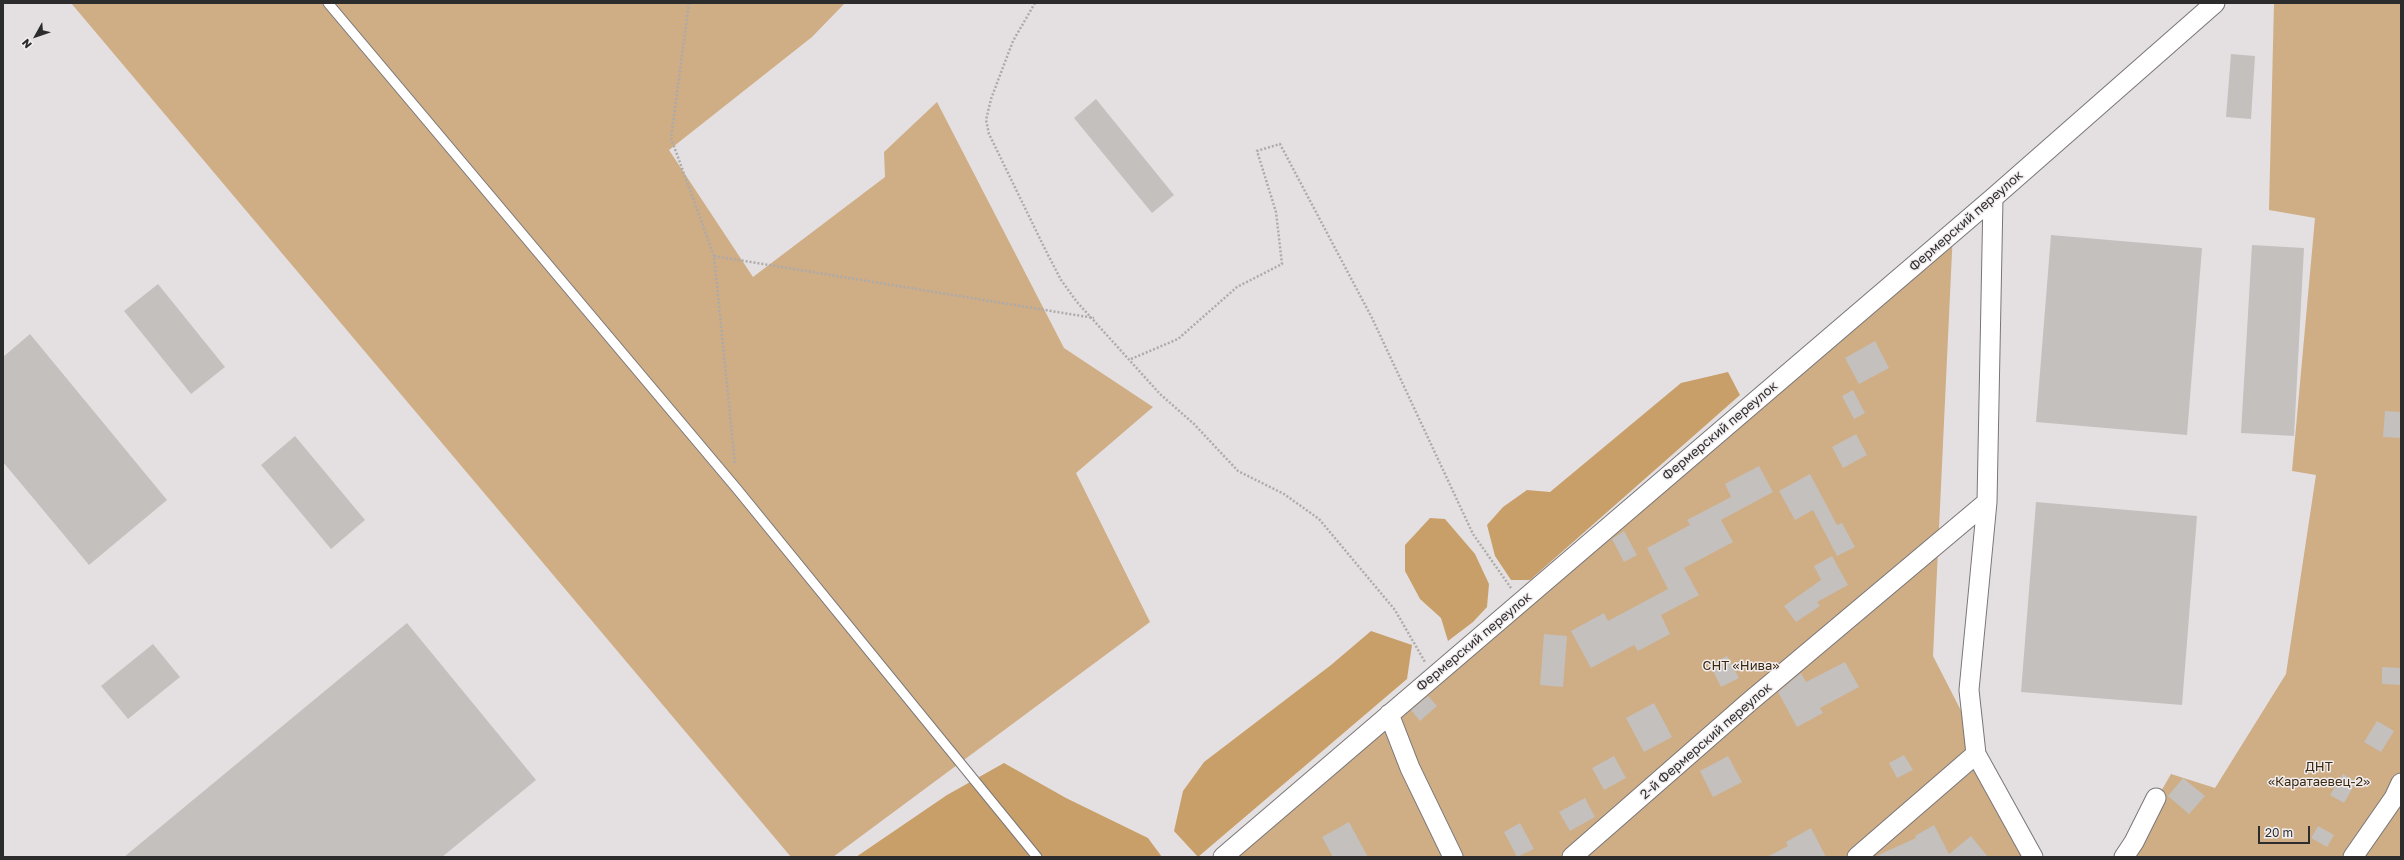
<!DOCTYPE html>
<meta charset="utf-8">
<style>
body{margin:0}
#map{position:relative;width:2404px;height:860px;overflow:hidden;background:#e4e0e1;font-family:"Golos Text",sans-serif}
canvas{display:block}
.frame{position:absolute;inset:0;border:4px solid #2d2c2c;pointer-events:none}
.north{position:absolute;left:16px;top:16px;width:40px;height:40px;-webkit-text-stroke:3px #f2edee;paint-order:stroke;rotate:230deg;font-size:11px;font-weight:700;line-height:16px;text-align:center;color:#2d2c2c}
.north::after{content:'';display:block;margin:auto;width:14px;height:18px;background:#2d2c2c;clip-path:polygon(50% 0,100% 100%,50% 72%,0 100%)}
.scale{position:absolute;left:2258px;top:826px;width:52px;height:18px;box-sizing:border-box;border:2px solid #2d2c2c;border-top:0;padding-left:5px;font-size:12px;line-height:14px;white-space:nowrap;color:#2d2c2c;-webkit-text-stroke:3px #f2edee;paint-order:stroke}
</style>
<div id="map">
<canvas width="2404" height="860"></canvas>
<div class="frame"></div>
<div class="north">N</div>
<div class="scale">20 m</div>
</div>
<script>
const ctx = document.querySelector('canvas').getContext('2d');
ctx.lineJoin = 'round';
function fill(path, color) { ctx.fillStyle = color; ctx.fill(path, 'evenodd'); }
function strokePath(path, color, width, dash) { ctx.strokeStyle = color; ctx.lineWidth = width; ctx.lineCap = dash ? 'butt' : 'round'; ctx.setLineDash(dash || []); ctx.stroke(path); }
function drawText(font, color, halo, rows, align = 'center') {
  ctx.font = font + ' "Golos Text",sans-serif'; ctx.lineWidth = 3; ctx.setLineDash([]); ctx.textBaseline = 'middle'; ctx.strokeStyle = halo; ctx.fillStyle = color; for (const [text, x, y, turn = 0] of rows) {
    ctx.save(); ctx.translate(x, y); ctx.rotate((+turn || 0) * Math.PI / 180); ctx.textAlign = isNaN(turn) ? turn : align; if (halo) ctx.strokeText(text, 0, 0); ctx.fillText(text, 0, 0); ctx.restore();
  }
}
fill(new Path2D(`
 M71,3H845L812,37L669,150L753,277L885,177L884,152L937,102L1064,348L1153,407L1076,473L1150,622L833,857H791Z
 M2274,3H2401V857H2123L2171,774L2215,788L2286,674L2316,475L2292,471L2315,218L2269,210Z
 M1953,231L1933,656L2036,857H1225Z`), '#cfad85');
fill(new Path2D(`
 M1728,372L1740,395L1530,580H1511L1495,556L1487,525L1503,507L1527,490L1550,492L1681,383Z
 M1430,518L1445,519L1475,554L1489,584L1487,607L1473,622L1448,641L1441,618L1420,599L1405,571V545Z
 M1371,631L1412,645L1407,679L1198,857L1174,831L1183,791L1204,762L1331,665Z
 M1004,763L1066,798L1148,838L1162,857H856L947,795Z`), '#c99f69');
fill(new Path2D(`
 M2231,54L2255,56L2251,119L2226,117Z
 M1096,99L1174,195L1152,213L1074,118Z
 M2051,235L2202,248L2187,435L2036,422Z
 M2252,245L2304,248L2294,436L2241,433Z
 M158,284L225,367L191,394L124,311Z
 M30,334L167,500L89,565L3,462V357Z
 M1875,341L1889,368L1859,384L1845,358Z
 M1853,390L1865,413L1854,419L1842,396Z
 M2385,411L2401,412V438L2383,437Z
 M1856,434L1867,455L1843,468L1832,447Z
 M295,436L365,520L331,549L261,465Z
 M1759,466L1773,492L1721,520L1733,542L1684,568L1699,595L1661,615L1670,634L1638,651L1634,645L1591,668L1571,631L1604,613L1608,621L1668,589L1647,548L1690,525L1687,520L1731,497L1725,484Z
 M1810,474L1837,525L1842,523L1855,547L1837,556L1813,510L1795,520L1779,491Z
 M2036,502L2197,516L2182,705L2021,692Z
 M1624,531L1637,555L1624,562L1612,539Z
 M1832,556L1848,585L1817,602L1820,606L1796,622L1784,606L1821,580L1814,566Z
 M407,623L536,780L442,857H124Z
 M1544,634L1567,636L1563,687L1540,685Z
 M153,644L180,677L128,719L101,686Z
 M1727,656L1739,678L1721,687L1710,665Z
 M1845,662L1859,687L1820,708L1823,713L1797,727L1778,692L1801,673L1806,682Z
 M2382,667L2401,668V685L2382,684Z
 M1428,696L1437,706L1420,721L1411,710Z
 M1654,703L1672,737L1644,752L1626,718Z
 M2377,721L2394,731L2381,752L2364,742Z
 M1904,755L1913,770L1897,778L1889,763Z
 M1614,756L1626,778L1604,790L1592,768Z
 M1728,756L1742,782L1713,797L1700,771Z
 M2343,774L2356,782L2344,803L2330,795Z
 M2183,778L2205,796L2189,814L2168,796Z
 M1585,798L1595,817L1570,831L1559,812Z
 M1349,822L1368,857H1333L1322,837Z
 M1520,823L1534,849L1517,857L1504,832Z
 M1934,825L1949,854L1971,836L1988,857H1874L1916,838L1915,836Z
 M2318,826L2334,835L2327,847L2311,838Z
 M1811,828L1826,857H1767L1788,846L1786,842Z`), '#c4c0be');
const service = new Path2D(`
 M328,3L737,489L1037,857`);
const minor = new Path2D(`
 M1993,198L1987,502L1969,690L1976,754L2033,857
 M1389,714L1410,768L1453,857
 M1223,857L1993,198L2215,3
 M1572,857L1748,703L1987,502
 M1857,857L1976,754
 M2124,857L2134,842L2156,798
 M2353,857L2394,798L2401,783`);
strokePath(service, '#7a7677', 11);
strokePath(minor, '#7a7677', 21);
strokePath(new Path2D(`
 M689,3L671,138L714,256L735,465
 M1035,3L1013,41L991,99L986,120L989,134L1044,247L1061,280L1077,302L1160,394L1194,424L1238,471L1284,494L1319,519L1395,610L1425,662
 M714,256L1094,318
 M1131,359L1178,339L1237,287L1282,264L1276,212L1257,151L1280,144L1372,318L1473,534L1511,588`), '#adaaaa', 2.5, [2, 2]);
strokePath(service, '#fff', 9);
strokePath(minor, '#fff', 19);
drawText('13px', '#2d2c2c', '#f2edee', [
 ["Фермерский переулок",1966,221,-41],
 ["Фермерский переулок",1720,431,-40],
 ["Фермерский переулок",1474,642,-40],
 ["2-й Фермерский переулок",1706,741,-41]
]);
drawText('13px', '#3a280f', '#f2edee', [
 ["СНТ «Нива»",1741,666],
 ["ДНТ",2319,767],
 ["«Каратаевец-2»",2319,782]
]);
</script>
